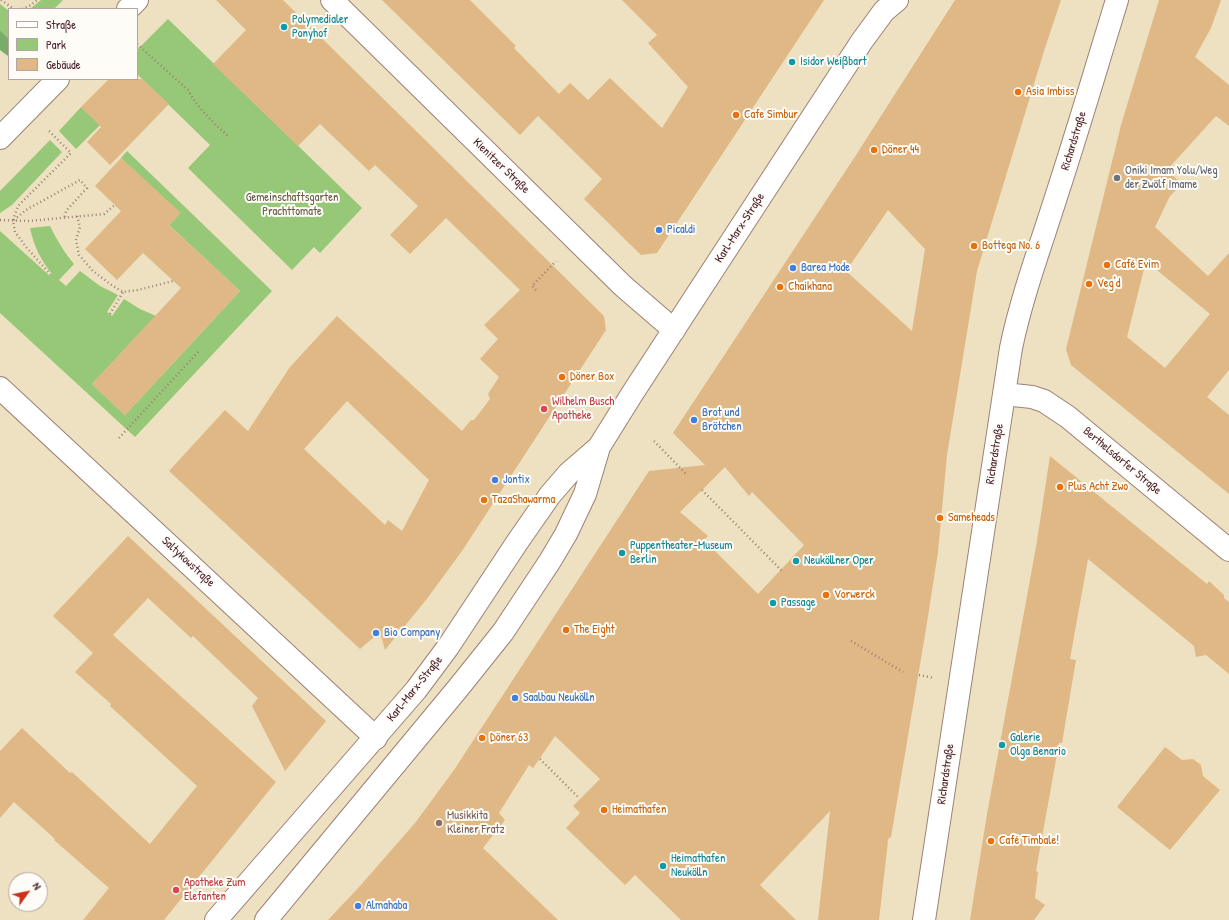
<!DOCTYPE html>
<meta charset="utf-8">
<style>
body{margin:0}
#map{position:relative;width:1229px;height:920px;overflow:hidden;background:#ede1c1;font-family:"Patrick Hand",sans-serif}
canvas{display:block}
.legend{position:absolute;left:8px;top:8px;width:130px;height:72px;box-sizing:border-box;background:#fdfcf7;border:1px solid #b5a4a5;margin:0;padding:5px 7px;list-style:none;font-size:12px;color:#4a1f2b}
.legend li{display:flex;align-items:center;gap:8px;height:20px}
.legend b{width:20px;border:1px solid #b5a4a5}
.north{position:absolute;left:8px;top:872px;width:40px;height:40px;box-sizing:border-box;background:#fdfcf7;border:1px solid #b5a4a5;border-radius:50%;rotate:57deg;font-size:11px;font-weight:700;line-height:16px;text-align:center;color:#4a1f2b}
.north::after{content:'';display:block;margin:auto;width:14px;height:18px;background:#c8321e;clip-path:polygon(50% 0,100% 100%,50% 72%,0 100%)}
</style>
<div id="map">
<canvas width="1229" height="920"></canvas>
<ul class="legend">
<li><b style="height:5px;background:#fff"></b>Straße</li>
<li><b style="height:11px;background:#97c877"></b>Park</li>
<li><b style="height:11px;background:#dfb885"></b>Gebäude</li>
</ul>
<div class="north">N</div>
</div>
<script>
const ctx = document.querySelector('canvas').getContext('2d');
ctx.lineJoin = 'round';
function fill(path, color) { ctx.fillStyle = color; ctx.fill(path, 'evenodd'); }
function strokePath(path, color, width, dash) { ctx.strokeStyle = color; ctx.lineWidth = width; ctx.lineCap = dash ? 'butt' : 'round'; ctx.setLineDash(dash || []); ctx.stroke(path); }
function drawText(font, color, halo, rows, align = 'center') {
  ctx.font = font + ' "Patrick Hand",sans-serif'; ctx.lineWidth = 4; ctx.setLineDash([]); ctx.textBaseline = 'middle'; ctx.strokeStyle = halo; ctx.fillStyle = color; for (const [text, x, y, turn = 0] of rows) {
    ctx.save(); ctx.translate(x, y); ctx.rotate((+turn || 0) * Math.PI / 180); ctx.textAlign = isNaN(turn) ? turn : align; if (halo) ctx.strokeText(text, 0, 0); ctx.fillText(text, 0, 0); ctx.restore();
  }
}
fill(new Path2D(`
 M41,0H63L54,9H30Z
 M0,4L9,11V39L0,30Z
 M168,19L362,208L320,253L314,247L292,270L188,168L210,145L137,74V50Z
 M81,107L100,125L76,149L59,131Z
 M50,140L62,152L12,205L0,213V191Z
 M127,151L272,291L135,437L0,313V231L50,276L52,274C40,259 34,246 30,228L50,226C57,240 64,252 74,264L59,280L66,286L80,271L100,286L118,295L107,312L112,316L124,299L140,309L156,316L92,384L125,415L240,291L169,225L180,213L121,158Z`), '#97c877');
fill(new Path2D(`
 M0,30L9,39V55L8,56L0,50Z`), '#79ac68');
fill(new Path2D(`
 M216,0H283L604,316L606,330L462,551L426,600L385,650L380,632L360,649L169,471L225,410L248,431L290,367L337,316L462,431L471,420H474L490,399L488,394L499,377L480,359L498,339L484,325L520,290L446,218L410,254L390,235L418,206L375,165L369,171L320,124L298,146L213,64L246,30ZM347,401L429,480L402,531L388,520L385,525L304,449Z
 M382,0H470L516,46L514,48L559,94L570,83L588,100L610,78L662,128L688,87L648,43L657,35L622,0H824L657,253L641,255L584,199L602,179L538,116L520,135Z
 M955,0H1061L1044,51L977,271L947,455L938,552L926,629L891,837L887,840L888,841L879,920H818L830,811L760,885L796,920H681L635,875L625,885L566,828L580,813L573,806L600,779L555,736L533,768L529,765L499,813L505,820L483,848L558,920H328L360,886L415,823L454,770L649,471L705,465L673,433L858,152ZM888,210L925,249L912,331L846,271ZM725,467L749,496L752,492L804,545L758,594L704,540L708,536L680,512Z
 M1159,0H1221L1211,28L1195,57L1229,85V126L1216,116L1167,170L1182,184L1170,196L1155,227L1208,276L1229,253V370L1207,397L1229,415V494L1071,365L1066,349L1121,125ZM1146,261L1210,314L1165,368L1127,337Z
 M109,79H142L169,104L110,165L87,142L101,127L81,107Z
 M121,158L181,213L169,225L240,291L125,415L92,384L181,288L143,253L117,280L85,249L121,211L95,186Z
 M1050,456L1207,584L1209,581L1224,595V598L1229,602V674L1206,655L1196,657L1194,646L1088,559L1070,659L1076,660L1062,743H1059L1036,871L1038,872L1035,898L1045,905L1034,920H970L987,814L1036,547Z
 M128,536L326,721L285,771L252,706L258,698L193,636L191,638L148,598L113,635L276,782L164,920H83L109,888L54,840L55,839L14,802L0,818V751L22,728L70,773L72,772L150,844L197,786L110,706L111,704L75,672L93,653L53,616Z
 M1165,747L1182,760L1193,759L1201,765L1203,776L1220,790L1170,850L1117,807Z`), '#dfb885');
const minor = new Path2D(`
 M332,0L623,286L674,330
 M128,9L137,0
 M0,138L58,79
 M0,388L376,738
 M1004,394L1032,397L1044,401L1068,417L1229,550
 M924,920L1011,348C1022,295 1041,245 1057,194C1078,130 1097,65 1117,0`);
const major = new Path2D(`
 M216,920L416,690L448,647L518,541L550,495L569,473L599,447
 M266,920L459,687L503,632L550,561L566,534L585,494L599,447L632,394L862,41L884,11L897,0`);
strokePath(minor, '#9c8076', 24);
strokePath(major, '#9c8076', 24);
strokePath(new Path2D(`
 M1,0L14,9
 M22,9L31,5L37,0
 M137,44L188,90C198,109 214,123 229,137
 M49,131L71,153L18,206L13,220L15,232L26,247L51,275
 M77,216L80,227L76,240L79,255L93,271L110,284L123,292L138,290L173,281
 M0,220L29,221L104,214L115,205
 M14,220L26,210L80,180L87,188L66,211L64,219
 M536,290L532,286L556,261
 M110,314L123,292
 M119,438L199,351
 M654,441L687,475
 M702,490L782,571
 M851,641L903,672
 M919,675L934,678
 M540,759L579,798`), '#9c8076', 2.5, [1, 3]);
strokePath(minor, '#fff', 22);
strokePath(major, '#fff', 22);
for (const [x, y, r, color] of [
 [284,27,4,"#0f9aa8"],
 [792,62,4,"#0f9aa8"],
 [1018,92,4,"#e8710a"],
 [736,115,4,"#e8710a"],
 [874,150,4,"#e8710a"],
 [1117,178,4,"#6b7280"],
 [659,230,4,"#3f7fe0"],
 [974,246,4,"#e8710a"],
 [1107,265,4,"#e8710a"],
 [793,268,4,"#3f7fe0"],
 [1089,284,4,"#e8710a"],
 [780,287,4,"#e8710a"],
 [562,377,4,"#e8710a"],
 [544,409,4,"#e0444e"],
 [694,420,4,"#3f7fe0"],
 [495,480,4,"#3f7fe0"],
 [1060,487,4,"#e8710a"],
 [484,500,4,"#e8710a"],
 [940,518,4,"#e8710a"],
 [622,553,4,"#0f9aa8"],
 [796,561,4,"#0f9aa8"],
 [826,595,4,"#e8710a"],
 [773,603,4,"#0f9aa8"],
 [566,630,4,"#e8710a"],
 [376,633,4,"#3f7fe0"],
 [515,698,4,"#3f7fe0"],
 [482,738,4,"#e8710a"],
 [1002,745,4,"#0f9aa8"],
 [604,810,4,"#e8710a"],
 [439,823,4,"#8d6e63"],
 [991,841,4,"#e8710a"],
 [663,866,4,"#0f9aa8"],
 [176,890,4,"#e0444e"],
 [358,906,4,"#3f7fe0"]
]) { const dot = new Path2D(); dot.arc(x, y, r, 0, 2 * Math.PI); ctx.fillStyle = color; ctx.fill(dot); strokePath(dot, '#fdfcf7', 1.5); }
drawText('12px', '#0d838f', '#fdfcf7', [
 ["Polymedialer",292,20],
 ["Ponyhof",292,34],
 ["Isidor Weißbart",800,62],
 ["Puppentheater-Museum",630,546],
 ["Berlin",630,560],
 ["Neuköllner Oper",804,561],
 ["Passage",781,603],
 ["Galerie",1010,738],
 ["Olga Benario",1010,752],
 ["Heimathafen",671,859],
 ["Neukölln",671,873]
], 'left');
drawText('12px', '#c56008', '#fdfcf7', [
 ["Asia Imbiss",1026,92],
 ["Cafe Simbur",744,115],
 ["Döner 44",882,150],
 ["Bottega No. 6",982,246],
 ["Café Evim",1115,265],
 ["Veg'd",1097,284],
 ["Chaikhana",788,287],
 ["Döner Box",570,377],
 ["Plus Acht Zwo",1068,487],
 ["TazaShawarma",492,500],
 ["Sameheads",948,518],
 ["Vorwerck",834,595],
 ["The Eight",574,630],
 ["Döner 63",490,738],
 ["Heimathafen",612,810],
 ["Café Timbale!",999,841]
], 'left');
drawText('12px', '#4a1f2b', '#fdfcf7', [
 ["Richardstraße",1074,141,-73],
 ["Kienitzer Straße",501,166,44],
 ["Karl-Marx-Straße",740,228,-57],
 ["Richardstraße",995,454,-81],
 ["Berthelsdorfer Straße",1122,461,40],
 ["Saltykowstraße",188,562,43],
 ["Karl-Marx-Straße",415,689,-51],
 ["Richardstraße",946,774,-82]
]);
drawText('12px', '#5b616d', '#fdfcf7', [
 ["Oniki Imam Yolu/Weg",1125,171],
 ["der Zwölf Imame",1125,185]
], 'left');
drawText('12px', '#655a46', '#fdfcf7', [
 ["Gemeinschaftsgarten",292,198],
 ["Prachttomate",292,212]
]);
drawText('12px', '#366cbe', '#fdfcf7', [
 ["Picaldi",667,230],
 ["Barea Mode",801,268],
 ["Brot und",702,413],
 ["Brötchen",702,427],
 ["Jontix",503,480],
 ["Bio Company",384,633],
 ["Saalbau Neukölln",523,698],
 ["Almahaba",366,906]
], 'left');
drawText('12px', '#be3a42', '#fdfcf7', [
 ["Wilhelm Busch",552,402],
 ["Apotheke",552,416],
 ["Apotheke Zum",184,883],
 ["Elefanten",184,897]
], 'left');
drawText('12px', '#785e54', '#fdfcf7', [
 ["Musikkita",447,816],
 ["Kleiner Fratz",447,830]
], 'left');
</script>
